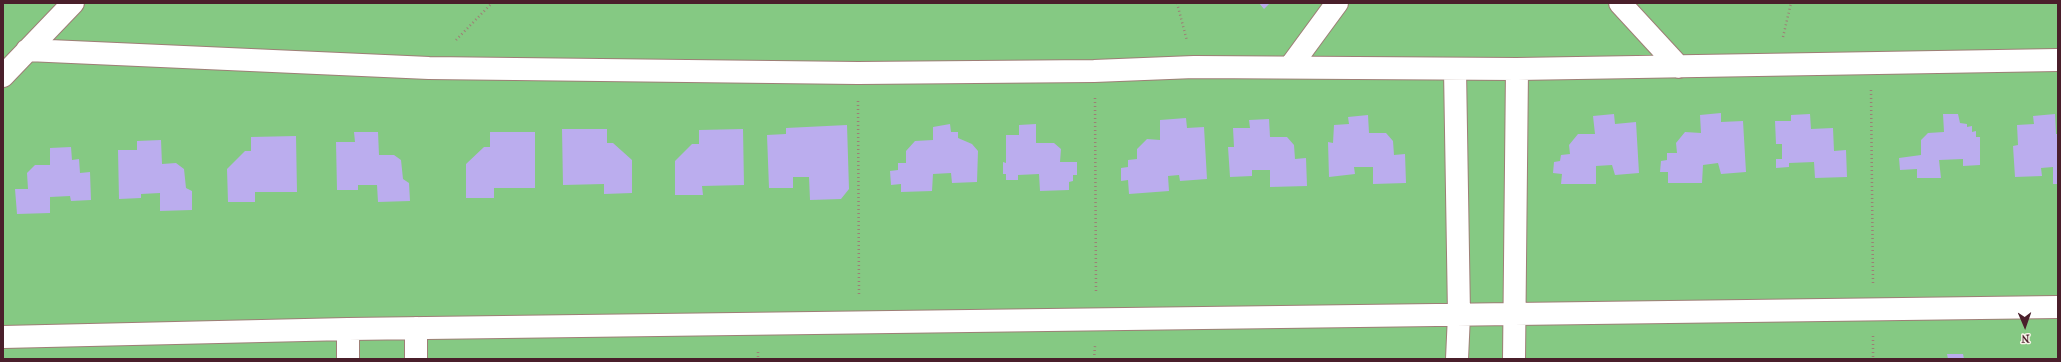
<!DOCTYPE html>
<style>
body{margin:0}
#map{position:relative;width:2061px;height:362px;overflow:hidden;background:#f3dec2;font-family:"IM FELL French Canon",serif}
canvas{display:block}
.frame{position:absolute;inset:0;border:4px solid #4a1f2b;pointer-events:none}
.north{position:absolute;left:2005px;top:306px;width:40px;height:40px;-webkit-text-stroke:3px #f7f3e8;paint-order:stroke;rotate:178deg;font-size:11px;font-weight:700;line-height:16px;text-align:center;color:#4a1f2b}
.north::after{content:'';display:block;margin:auto;width:14px;height:18px;background:#4a1f2b;clip-path:polygon(50% 0,100% 100%,50% 72%,0 100%)}
</style>
<div id="map">
<canvas width="2061" height="362"></canvas>
<div class="frame"></div>
<div class="north">N</div>
</div>
<script>
const ctx = document.querySelector('canvas').getContext('2d');
ctx.lineJoin = 'round';
function fill(path, color) { ctx.fillStyle = color; ctx.fill(path, 'evenodd'); }
function strokePath(path, color, width, dash) { ctx.strokeStyle = color; ctx.lineWidth = width; ctx.lineCap = dash ? 'butt' : 'round'; ctx.setLineDash(dash || []); ctx.stroke(path); }
fill(new Path2D(`
 M3,3H2058V359H3Z`), '#85c983');
fill(new Path2D(`
 M1259,3H1270L1264,9Z
 M1721,113V122L1743,121L1746,172L1721,174L1718,163L1703,165L1702,183H1668V172H1660L1661,161L1667,160V153H1677L1676,143L1685,132L1701,133L1700,115Z
 M1614,114L1615,124L1636,122L1639,173L1615,175L1612,165L1596,166V184H1561L1562,174L1553,173L1554,162L1560,161L1561,155L1570,154L1569,145L1578,134H1595L1593,116Z
 M1810,114L1811,129L1833,128L1834,151L1846,150L1847,177L1815,178L1814,162L1789,163V167L1776,168V159H1782V144H1776L1775,121H1791V115Z
 M1943,114H1958L1960,123L1967,124V127L1972,126V132L1976,131V137H1980V165L1963,166V159L1939,160L1941,178H1917V169L1900,170L1899,158L1921,155V140L1928,133L1944,132Z
 M2055,114L2056,134H2058V184H2053V167L2041,168L2042,176L2015,177L2013,146L2018,145L2017,125L2034,124L2033,116Z
 M1368,115L1369,133H1386L1393,141L1394,155L1405,154L1406,183L1373,184V167H1354L1355,174L1329,177L1328,142L1333,143L1334,125L1349,124L1348,117Z
 M1186,118L1187,128L1204,127L1207,179L1180,181L1179,175L1168,176L1169,191L1129,194L1128,180L1121,181V168L1128,167V160L1137,159V149L1147,139L1160,140V120Z
 M1269,119L1270,137H1287L1294,145L1295,159L1306,158L1307,186L1270,187V170H1252V176L1230,177L1228,147H1234L1233,128H1250L1249,120Z
 M950,124L951,132H958V138L972,144L978,151L977,182L952,183L951,173L933,174L932,191L901,192V184L891,185L890,171L898,170V163H906V151L915,141L933,140V127Z
 M1036,124V143H1054L1061,149L1060,162H1077V175H1073V181L1069,182V190L1040,191L1039,174L1018,175V180H1006V174H1003V162L1006,163V135H1019V125Z
 M847,125L849,189L841,199L810,200L809,177H793V188H769L767,135L786,134V128Z
 M562,129H607V143H613L632,160V193L604,194V184L563,185Z
 M743,129L744,185L702,186L703,195H675V161L692,144H699V130Z
 M354,132H378L379,155H394L401,160L403,179L409,183L410,201L378,202L377,185H358V190H337L336,142H355Z
 M490,132H535V188H494V198H466V164L484,147H490Z
 M296,136L297,192H255V202H228L227,169L245,151H251V137Z
 M161,140L162,164L176,163L184,169L186,188L192,191V210L160,211V193L141,194V198L119,199L118,150H137V141Z
 M71,147L72,160L79,159L80,173L90,172L91,200L71,201L70,196L50,197V213L17,214L15,189H28L27,173L35,165H50V148Z
 M1947,354H1963L1964,359H1948Z`), '#bbadee');
const minor = new Path2D(`
 M1620,3L1679,67
 M27,50L429,68L858,73L1094,71L1194,67L1517,69L2058,60
 M1290,67L1337,3
 M1455,69L1459,315L1457,359
 M3,76L73,3
 M3,337L348,329L2058,307
 M348,359V329
 M416,359V328
 M1514,359L1517,69`);
strokePath(minor, '#9e7e76', 24);
strokePath(new Path2D(`
 M1177,3L1187,41
 M1783,37L1791,3
 M456,40L492,3
 M1871,90L1873,283
 M1095,98L1096,293
 M858,101L859,296
 M1873,336V359
 M758,352V359
 M1094,359L1095,346`), '#9e7e76', 2.5, [1, 3]);
strokePath(minor, '#fff', 22);
</script>
